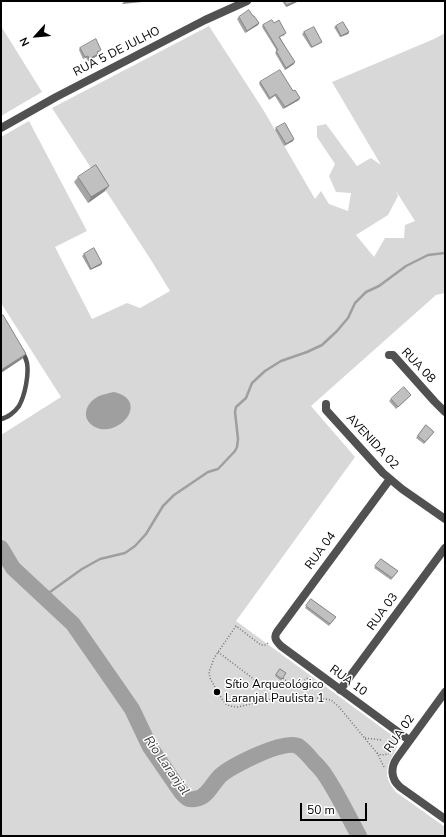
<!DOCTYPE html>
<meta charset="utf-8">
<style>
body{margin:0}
#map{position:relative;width:446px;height:837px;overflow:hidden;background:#fff;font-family:"Nunito Sans",sans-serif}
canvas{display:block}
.frame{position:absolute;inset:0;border:2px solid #000;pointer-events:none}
.north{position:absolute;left:16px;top:16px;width:40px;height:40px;-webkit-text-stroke:3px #fff;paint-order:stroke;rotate:243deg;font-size:11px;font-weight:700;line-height:16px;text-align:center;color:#000}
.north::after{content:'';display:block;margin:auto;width:14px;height:18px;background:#000;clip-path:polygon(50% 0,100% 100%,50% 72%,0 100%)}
.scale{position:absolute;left:300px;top:803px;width:67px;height:18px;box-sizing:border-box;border:2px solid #000;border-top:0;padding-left:5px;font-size:12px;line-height:14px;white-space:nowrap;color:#000;-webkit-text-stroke:3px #fff;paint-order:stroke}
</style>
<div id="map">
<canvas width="446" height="837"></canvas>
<div class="frame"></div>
<div class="north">N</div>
<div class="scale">50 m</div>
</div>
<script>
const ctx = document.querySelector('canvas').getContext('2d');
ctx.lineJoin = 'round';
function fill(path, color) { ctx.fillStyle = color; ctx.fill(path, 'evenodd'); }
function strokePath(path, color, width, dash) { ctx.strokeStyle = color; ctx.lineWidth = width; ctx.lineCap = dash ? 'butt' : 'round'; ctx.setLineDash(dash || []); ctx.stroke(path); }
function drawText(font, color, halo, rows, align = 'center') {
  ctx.font = font + ' "Nunito Sans",sans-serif'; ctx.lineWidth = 3; ctx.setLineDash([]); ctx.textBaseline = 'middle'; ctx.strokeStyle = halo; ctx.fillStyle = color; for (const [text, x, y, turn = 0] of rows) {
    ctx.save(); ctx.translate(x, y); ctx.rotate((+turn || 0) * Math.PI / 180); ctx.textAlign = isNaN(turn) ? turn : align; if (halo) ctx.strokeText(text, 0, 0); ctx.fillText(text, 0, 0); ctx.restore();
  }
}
fill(new Path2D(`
 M1,26L42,92L1,116Z
 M209,26L264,111L315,199L321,191L329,204L348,211L351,193L336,192L329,176L335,164L317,137V126L326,124L357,166L371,158L381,165L332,82L434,39L445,33V293L436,295L311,406L355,457L236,621L393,736C395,739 397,742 397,745C397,749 394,753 392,757C384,770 386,781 396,792L445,827V836H1V435L61,397L1,303V137L29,121L87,231L55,247L92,319L127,303L140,308L170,291L151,260L52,108ZM396,191L415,221L405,225L404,238H385L374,257L356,235L388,215L398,196Z`), '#d8d8d8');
fill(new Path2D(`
 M114,392C151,401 118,439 95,427C80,419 85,403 99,396C104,394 109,393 114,392Z`), '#9f9f9f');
strokePath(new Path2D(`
 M43,597L82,569L100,559L125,553L135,546L146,534L163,506L174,495L208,472L218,469L235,451L237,447L238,439L235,412L236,407L246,398L252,383L265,371L281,361L307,352L322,345L337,331L348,318L355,303L366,292L379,286L406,266L428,255L445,253`), '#9f9f9f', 2.5);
strokePath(new Path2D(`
 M1,548L13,568L73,624L132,709L150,747L181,792C187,799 189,801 199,798C208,795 213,783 220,776C231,766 284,739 298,746C304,750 308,755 313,761C317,765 322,770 325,775C338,794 348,816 359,836`), '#9f9f9f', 16);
strokePath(new Path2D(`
 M268,643L265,645H261L236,626L214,658L209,672L210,678L212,682L222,699L226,704L230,706L238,707L258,702L272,699L319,698L331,700L339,707L377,753L384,767
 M218,652L259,683L265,685L286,688C294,687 302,683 309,677
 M283,678L293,686
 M365,738L381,740
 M388,744L395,743
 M377,753L381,755L389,754`), '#737373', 1.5, [1, 2]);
strokePath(new Path2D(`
 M1,419C7,418 15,412 19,406C25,395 29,375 27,363C26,358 24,355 22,351`), '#515151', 4.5);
strokePath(new Path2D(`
 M1,128L56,97L205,20L247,1
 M389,355H393L435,402L445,412
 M326,404V410L383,473L402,489L445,519
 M390,479L277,632C273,638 277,642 281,646L409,740
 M340,690L445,548
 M445,692L397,758C390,768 391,779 400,787L445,819`), '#515151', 8);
fill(new Path2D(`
 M282,1H298L297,2L286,7Z
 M253,16L259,23L258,25L245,33L237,19L239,17Z
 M274,23L285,35L280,37L294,64L285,70L275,53L277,51L262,27L263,25Z
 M336,26L349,32L348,34L340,37L334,27Z
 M304,32L322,42L321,43L311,48L302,34Z
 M80,48L100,51L97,53V56L88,61L86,58L83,59L79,50Z
 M260,82L299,100L283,109L275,96L269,100L259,84Z
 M276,128L293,141L284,146L275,130Z
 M78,177L105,191L88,203L74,182Z
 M84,254L102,263L101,265L90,270L82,256Z
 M409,397L396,409L389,401L391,399Z
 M426,425L434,432L424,444L416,438Z
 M381,559L398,571L391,580L374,568Z
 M311,599L336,617L329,626L305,608Z
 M280,669L286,673L281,681L275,676Z`), '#a5a5a5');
fill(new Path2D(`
 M134,1H152L122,4L124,2Z
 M296,1H298L297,2L286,7L287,5Z
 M259,23L258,25L245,33L247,31Z
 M349,32L348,34L340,37L341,36Z
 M98,54L97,56L88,61L89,59Z
 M295,62L294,64L285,70L286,68Z
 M300,98L299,100L283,109L285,107Z
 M294,139L293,141L284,146L286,144Z
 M109,186L105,191L88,203L91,197Z
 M102,263L101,265L90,270L91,269Z
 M26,354L22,359L1,373V370Z`), '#868686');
const building = new Path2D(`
 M124,1H134L124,2Z
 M284,1H296L287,5Z
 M249,10L253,16H254L259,23L247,31L239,17Z
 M272,20L274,23L279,20L286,33L279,37L295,62L286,68L276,51L278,50L263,25Z
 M343,22L349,32L341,36L336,26Z
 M314,27L322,42L312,47L304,32Z
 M96,39L101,50L97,52L98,54L89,59L88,56L85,57L80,48Z
 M280,70L293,91L295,90L300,98L285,107L276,94L270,98L260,82Z
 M285,123L294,139L286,144L276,128Z
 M96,165L109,186L91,197L78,177Z
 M94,248L102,263L91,269L84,254Z
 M3,315L26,354L1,370V316Z
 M404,387L411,395L398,407L391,399Z
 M426,425L434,432L425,442L418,436Z
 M381,559L398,571L392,578L375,566Z
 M311,599L336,617L330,624L306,606Z
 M280,669L286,673L282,679L276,675Z`);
fill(building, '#c0c0c0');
strokePath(building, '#868686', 1);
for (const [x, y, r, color] of [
 [217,692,4,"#000"]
]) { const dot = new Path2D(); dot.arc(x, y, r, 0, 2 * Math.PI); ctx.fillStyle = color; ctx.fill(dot); strokePath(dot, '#fff', 1.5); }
drawText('12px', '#000', '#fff', [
 ["RUA 5 DE JULHO",117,52,-27],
 ["RUA 08",418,366,46],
 ["AVENIDA 02",372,442,47],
 ["RUA 04",321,551,-54],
 ["RUA 03",383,612,-54],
 ["RUA 10",348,681,36],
 ["RUA 02",400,734,-55]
]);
drawText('12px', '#000', '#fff', [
 ["Sítio Arqueológico",225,685],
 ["Laranjal Paulista 1",225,699]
], 'left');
drawText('italic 13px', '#404040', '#fff', [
 ["Rio Laranjal",166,766,55]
]);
</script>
